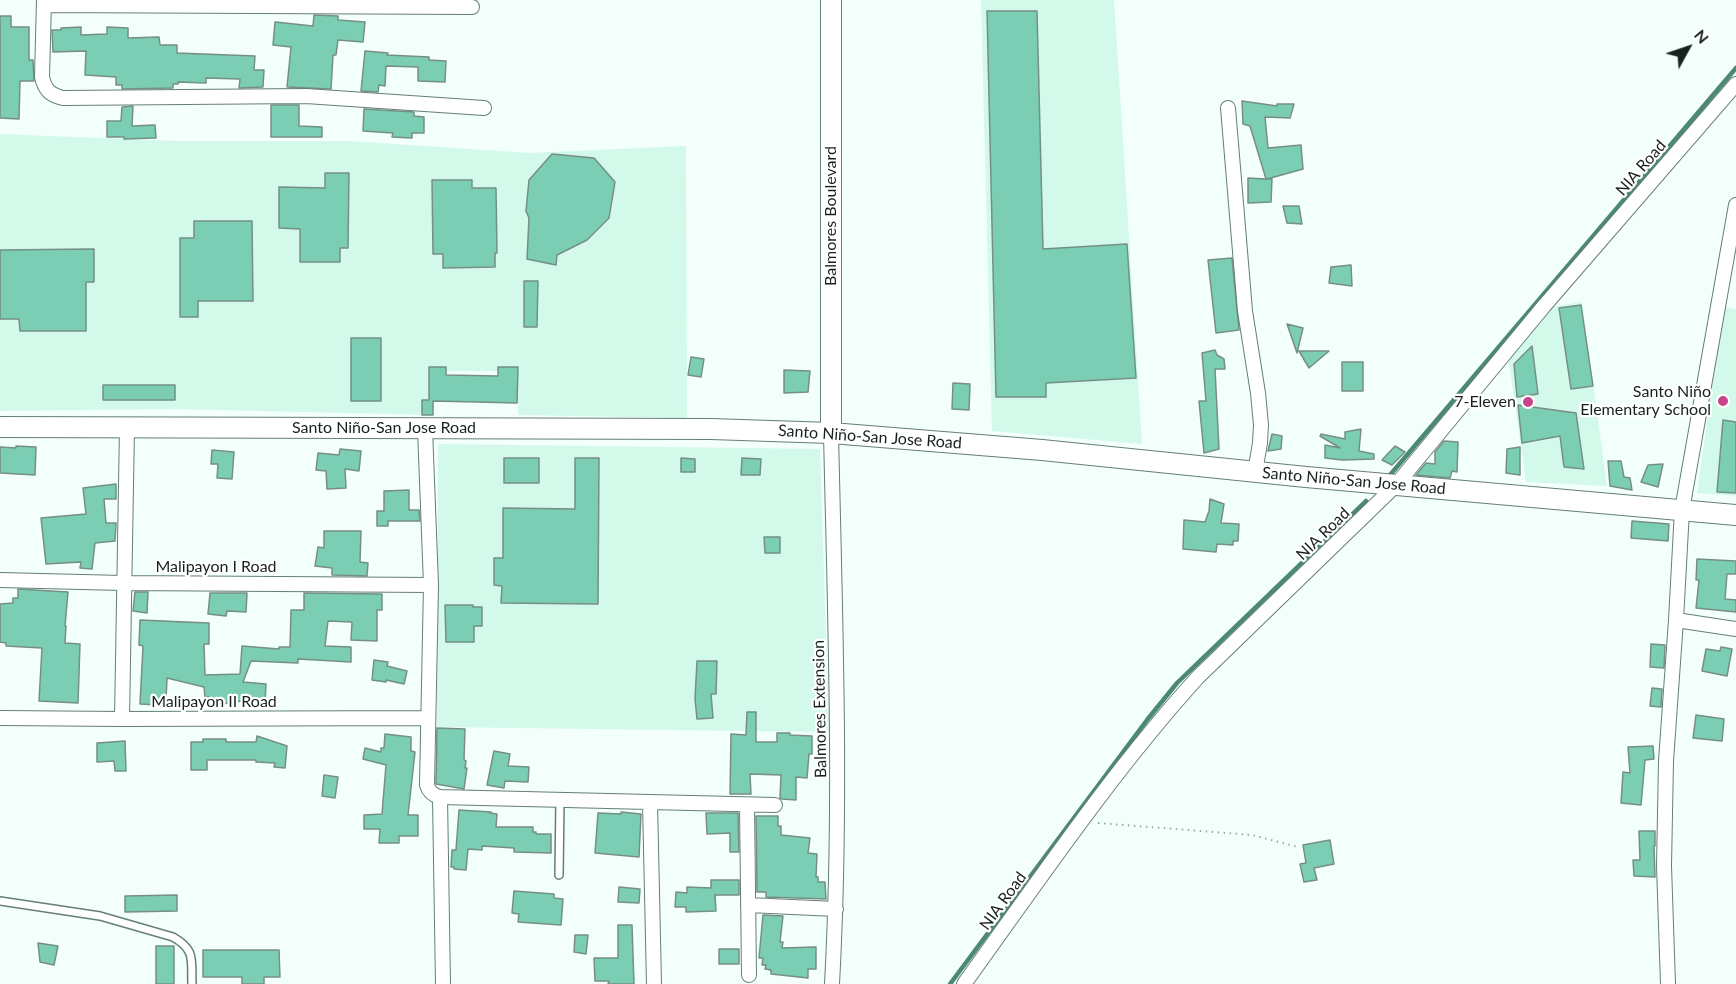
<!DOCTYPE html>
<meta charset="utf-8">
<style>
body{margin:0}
#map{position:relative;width:1736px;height:984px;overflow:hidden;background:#f3fffa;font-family:Lato,sans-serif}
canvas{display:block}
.north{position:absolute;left:1658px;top:18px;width:60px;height:60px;-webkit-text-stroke:4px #fff;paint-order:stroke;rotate:50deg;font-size:16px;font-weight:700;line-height:24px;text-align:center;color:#17221e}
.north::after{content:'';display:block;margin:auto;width:21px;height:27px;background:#17221e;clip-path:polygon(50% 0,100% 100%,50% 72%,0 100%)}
</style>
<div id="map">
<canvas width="1736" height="984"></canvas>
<div class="north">N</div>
</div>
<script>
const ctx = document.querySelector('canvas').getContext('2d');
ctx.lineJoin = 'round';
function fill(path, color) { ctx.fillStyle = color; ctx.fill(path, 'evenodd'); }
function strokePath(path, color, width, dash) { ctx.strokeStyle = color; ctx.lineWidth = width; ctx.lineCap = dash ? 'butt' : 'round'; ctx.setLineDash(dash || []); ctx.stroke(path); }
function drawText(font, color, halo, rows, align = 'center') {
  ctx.font = font + ' Lato,sans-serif'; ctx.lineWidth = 4.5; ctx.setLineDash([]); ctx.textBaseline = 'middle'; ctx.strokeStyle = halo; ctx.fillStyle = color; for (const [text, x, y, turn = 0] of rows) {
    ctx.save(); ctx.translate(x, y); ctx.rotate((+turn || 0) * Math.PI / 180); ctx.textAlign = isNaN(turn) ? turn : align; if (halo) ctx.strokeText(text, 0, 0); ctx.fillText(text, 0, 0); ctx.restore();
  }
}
fill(new Path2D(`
 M981,0H1114L1142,444L992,431Z
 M0,134L175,141H349L529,153L686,146L687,418L518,415V371H430L431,415L177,409L0,411Z
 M1582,302L1607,486L1526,482L1508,356L1549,307Z
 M1723,307L1736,309V496L1697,493Z
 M438,444L820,449L829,732L437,727Z`), '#d3f9eb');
strokePath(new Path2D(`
 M1390,475L1736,68
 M950,984L1147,720L1177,683L1366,501`), '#4b8875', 4.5);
const building = new Path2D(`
 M987,11H1037L1043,249L1127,244L1136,378L1046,383V397H996Z
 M314,15L338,16V20L365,22L363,42L338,40L336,55H333L331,89L287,87L291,47L273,45L275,22L313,26Z
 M0,16H11V27H29V60H33L34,81H20L19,119L0,118Z
 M81,27V35L107,34V27L128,28V38L159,37L160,45H177V53L255,56L254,70H264L263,87L239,88L240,79L206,78V83L178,82V84H173V88L122,89V85H116V77L85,75L86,51L53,52L52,30H61V28Z
 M365,51L388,53L387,55L429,57V60L446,61L445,82L418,81V67L386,66L385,86L379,85L378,92L361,91Z
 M1242,101L1277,106V104H1294L1290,118L1265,117L1268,148L1301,145L1303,169L1267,179H1272L1271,202L1248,203V178L1266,179L1250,126L1243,124Z
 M271,105H299V126L322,127V137H271Z
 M133,106L132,126L155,125L156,138L124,139V137H107V121H121L122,107Z
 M364,109L414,112V116L424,117V133H412V138L392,137L393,133L363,131Z
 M552,154L594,158L615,182L609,218L587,240L557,255L556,265L527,259L529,218L526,211L529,180Z
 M325,173H349L348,248H340V262H300V229L279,228V187L325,188Z
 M432,180H472V188H496L497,253H495V267L443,268V254H433Z
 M1283,206H1299L1302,224L1287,223Z
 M194,221H252L253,301H198V317H180V238H194Z
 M94,249V282H86V331H20L19,319H0V250Z
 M1232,258L1239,330L1216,333L1208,260Z
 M1351,265L1352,286L1329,283L1331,267Z
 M524,281H538L537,327H524Z
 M1581,305L1593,386L1571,389L1559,308Z
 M1287,324L1303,328L1297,353Z
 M351,338H381V401H351Z
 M1532,346L1538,394L1517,397L1514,364Z
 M1215,350L1217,355L1224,359L1225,369H1215L1219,449L1204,453L1199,401H1206L1202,353Z
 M1299,351H1329L1309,368Z
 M691,357L704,359L701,377L688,375Z
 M1342,362H1363V391H1342Z
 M429,367H446V375L498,376V367H518L517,403L433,401V415H422V400H429Z
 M784,370L810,371L808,392L784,393Z
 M953,383L970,384L969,410L952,409Z
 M103,385H175V400H103Z
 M1518,405L1576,413L1584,469L1564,467L1560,436L1522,443Z
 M1723,420L1736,422V493L1717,492Z
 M1361,429L1359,451L1374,454V459L1342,460L1325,458V445L1340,448L1320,436L1321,434L1345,439V432Z
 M1272,434L1282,436L1281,449L1268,451Z
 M1444,441L1458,442L1457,472L1452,471L1450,478L1416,475L1426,463L1435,464V452Z
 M16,446L36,447L35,475L0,473V447L16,448Z
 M1395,446L1405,452L1392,465L1382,460Z
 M1520,447V475L1506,473L1507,449Z
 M340,449L361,451L359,471L345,469L346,488L327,489L326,471L316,470L318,453L339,455Z
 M212,450L234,452L232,479L217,478L218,464H211Z
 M504,458H539V483H504Z
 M575,458H599L598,604L501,603L502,586L494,585V558H503V508L575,509Z
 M681,458L695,459V472H681Z
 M742,458L761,459L760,475H741Z
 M1608,461H1621L1624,477L1630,478L1632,490L1610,486Z
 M1663,464L1658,487L1641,482L1648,465Z
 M116,484V499H104L106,523H116L115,541L95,543L92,569L80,568L81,562L46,564L41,518L86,514L83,488Z
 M409,490V510H419L420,521H388V526H377V511H384V491Z
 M1210,499L1224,504L1221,523L1239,524L1238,541H1233V545L1217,544L1216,552L1183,549L1184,520L1205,522L1209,511Z
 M1632,521L1669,524L1668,541L1631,538Z
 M324,531H361L360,562L368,563L367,576L332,575V568L315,566L318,547L324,548Z
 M764,537H780V553H765Z
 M1697,559L1736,561V574H1727L1725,599L1736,600V612L1696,608L1699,580H1696Z
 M18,589L68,592L65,626H66L65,643L80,644L78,703L39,701L42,648L6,646V643L0,642V604L13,603V598H18Z
 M135,592H148L147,613L133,611Z
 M210,593H247L246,612L227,611L226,616L208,614Z
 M304,593L382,594V610H377V641L351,640L352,622L328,621L325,646L351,647V662L298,659V663L251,661L243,682L266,684L265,703L234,701V703L209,704V697H205L204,687L167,678L166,700H160L159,705L140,704L143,646L139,645L140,620L209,623V644H204L205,675L240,674L242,646L279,649V647H290L291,610H304Z
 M445,605H473V607H482V626H474V642H446Z
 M1651,644L1665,645L1664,668L1650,667Z
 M1721,647L1732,649L1727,676L1702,671L1706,649L1720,651Z
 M374,660L388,662L387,666L407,671L404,684L386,680V682L372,680Z
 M697,661H717L716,694H711L713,718L697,719L695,699Z
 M1652,688L1662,689L1661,707L1650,706Z
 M747,712H756V742H777V733H790V735L812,736V754H809L807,778L796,777V800L782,799L780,798L781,775L750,774L751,794H730L731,734L746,735Z
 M1696,715L1724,719L1722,741L1693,738Z
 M437,728L465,729L464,760L466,761L465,768H467L464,789L436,784Z
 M385,734L411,737V751L415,752L408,815H418V836H399V843H379L380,829H364V815L382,814L386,765L363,759L365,748L381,752V748H384Z
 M257,736L287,746L285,768L274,767L275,763L256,762V760H207V770H191V742H203V739H226V742H256Z
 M125,741L126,771H115L114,761L97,762V743Z
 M1653,746L1654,759L1645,760L1641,805L1621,803L1623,772L1630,773L1628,747Z
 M494,751L510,754L508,766L529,767L528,782L505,781L504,788L487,785Z
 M324,775L338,777L335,798L322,796Z
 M459,810L491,812L490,813L497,814L496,827H533V832H536V834H551V853L514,852V848L482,846V850L468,849L466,870L454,869V867H451L452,850H456Z
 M621,812L641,814L639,857L595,853L598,813L621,814Z
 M706,813H738L739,852H730V833L707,834Z
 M756,816H778V826H781V835L810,838L808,853L817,854L816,877H818V882H825L826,899L766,897V892H757Z
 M1639,831H1655V846H1654L1655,877L1634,876L1633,860H1640Z
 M1330,840L1334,864L1314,868L1317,880L1304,882L1300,864L1306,863L1303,845Z
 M711,880H739V895H715L716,911L686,912V907H675L676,892L687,893V887L711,888Z
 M619,887L640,889L639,903L618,902Z
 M514,891L554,894V898L563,899L561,925L518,922L519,914L512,913Z
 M177,895V911L125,912V896Z
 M763,915L783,916L780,942H783L782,948L816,947V969H808V978L771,974V970L765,969L766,965H762L763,958H759Z
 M618,925H632L634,984H608L609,981H595L594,958H618Z
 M575,935H588L586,954L574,952Z
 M38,943L58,946L54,965L40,962Z
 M156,946H174V984H156Z
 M719,949H739V964H719Z
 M203,950H279L280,977H264V984H242V977H203Z`);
fill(building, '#7bceb3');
strokePath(building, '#758f86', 1.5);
const lane = new Path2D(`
 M559,875L560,800
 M0,901L100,916L173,937C196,950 191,960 192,984`);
const street = new Path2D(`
 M44,0L42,77C45,90 50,95 63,98L306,96L484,108
 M44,5L472,7
 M1228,108L1245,311L1258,393L1261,425L1260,443L1255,472
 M425,429L431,585L427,785C429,792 433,795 440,797L775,805
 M831,433C835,616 842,800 832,984
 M0,580L123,583L431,585
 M1676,620L1736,629
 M0,718L122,719L428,718
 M122,719L127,427
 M440,797L443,984
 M650,802L654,984
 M747,805L749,975
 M748,905L836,909
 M964,984C1039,880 1112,772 1198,677L1396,485L1544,306L1736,84
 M1668,984L1664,866L1666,761L1676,620L1682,510L1736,205`);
const secondary = new Path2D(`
 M831,0V433
 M0,427L711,429L831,433L1042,450L1306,477L1736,515`);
strokePath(lane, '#647f75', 10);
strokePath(street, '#647f75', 16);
strokePath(secondary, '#647f75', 22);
strokePath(new Path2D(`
 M1098,823L1252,835L1298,847`), '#9da8a4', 2, [1.5, 4.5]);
strokePath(lane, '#fff', 7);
strokePath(street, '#fff', 14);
strokePath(secondary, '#fff', 20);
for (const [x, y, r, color] of [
 [1723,401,6,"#c8448a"],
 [1528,402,6,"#c8448a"]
]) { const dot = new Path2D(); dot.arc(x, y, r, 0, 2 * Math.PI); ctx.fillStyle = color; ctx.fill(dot); strokePath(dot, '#fff', 2); }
drawText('16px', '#17221e', '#fff', [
 ["NIA Road",1641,168,-49],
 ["Balmores Boulevard",831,216,-90],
 ["Santo Niño-San Jose Road",384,428],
 ["Santo Niño-San Jose Road",870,437,4],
 ["Santo Niño-San Jose Road",1354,481,5],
 ["NIA Road",1323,534,-44],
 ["Malipayon I Road",216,567],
 ["Malipayon II Road",214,702],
 ["Balmores Extension",820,709,-91],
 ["NIA Road",1003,901,-54]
]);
drawText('16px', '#17221e', '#fff', [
 ["Santo Niño",1711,392],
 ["Elementary School",1711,410],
 ["7-Eleven",1516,402]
], 'right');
</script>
